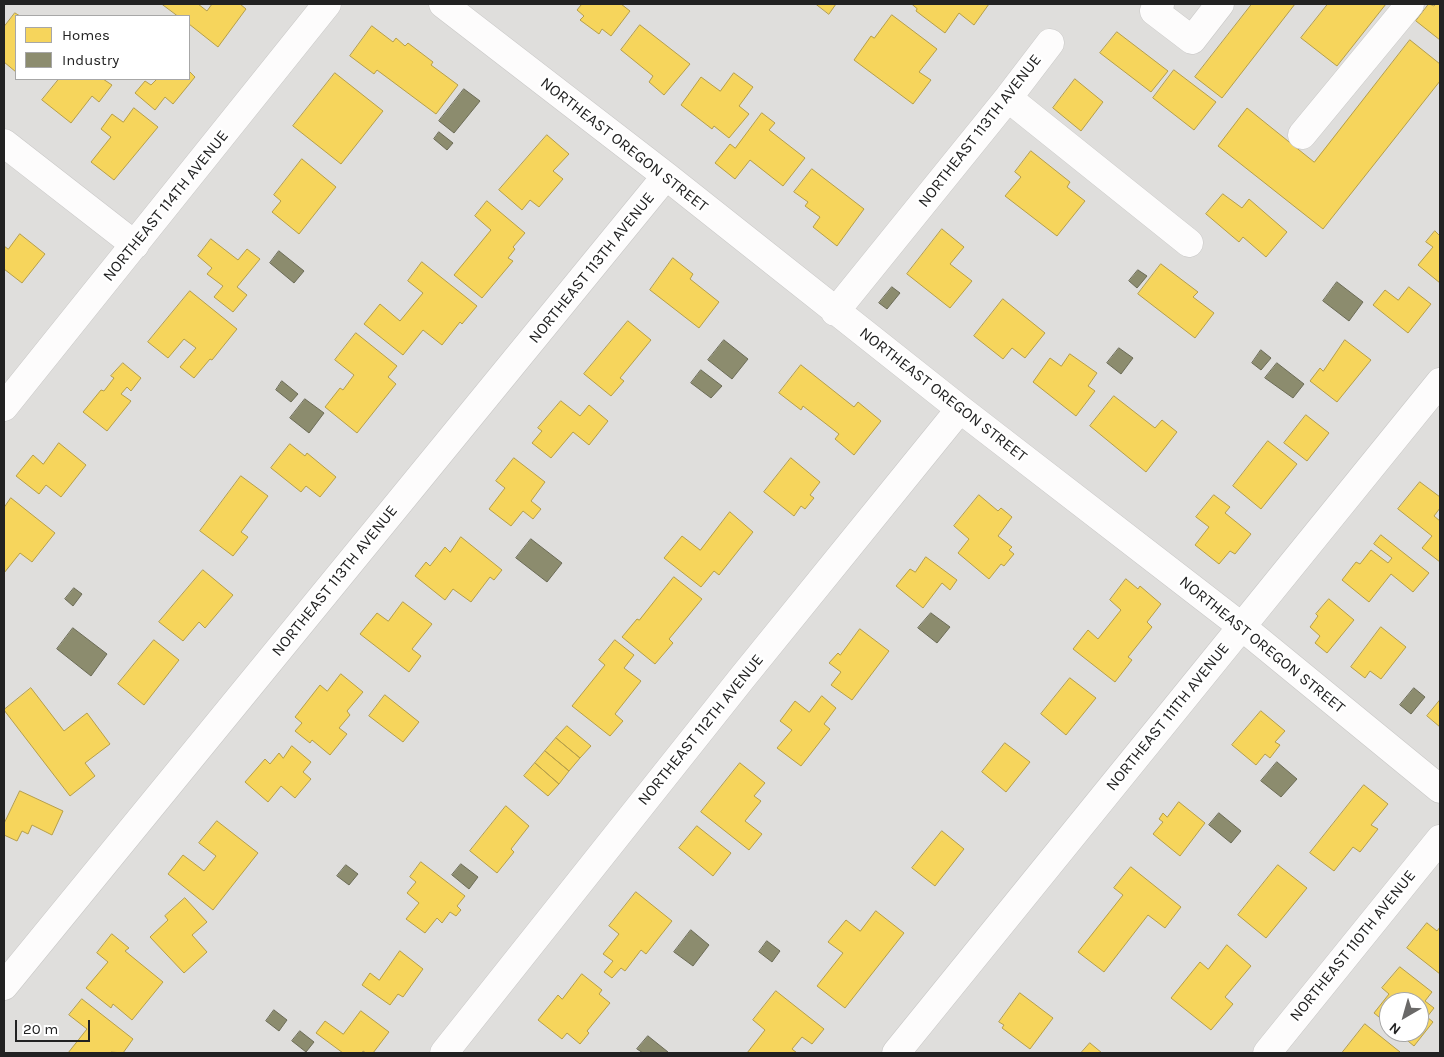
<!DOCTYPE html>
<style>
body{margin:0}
#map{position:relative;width:1444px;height:1057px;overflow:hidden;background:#f0eeeb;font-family:Karla,sans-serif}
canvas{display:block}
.frame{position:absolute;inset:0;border:5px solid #222;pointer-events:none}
.legend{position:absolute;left:15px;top:15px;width:175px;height:65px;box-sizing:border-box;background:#fff;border:1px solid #a7a7a7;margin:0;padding:6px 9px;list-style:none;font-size:15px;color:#222}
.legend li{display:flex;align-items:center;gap:10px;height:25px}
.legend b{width:25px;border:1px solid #a7a7a7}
.north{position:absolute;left:1379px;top:992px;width:50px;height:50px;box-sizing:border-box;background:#fff;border:1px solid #a7a7a7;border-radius:50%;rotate:218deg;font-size:14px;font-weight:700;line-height:20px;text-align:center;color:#222}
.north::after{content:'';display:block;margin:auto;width:18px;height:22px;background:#6a6968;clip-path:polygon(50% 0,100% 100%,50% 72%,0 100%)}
.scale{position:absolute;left:15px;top:1020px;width:75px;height:22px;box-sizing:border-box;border:2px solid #222;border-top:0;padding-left:6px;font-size:15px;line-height:18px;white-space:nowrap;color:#222;-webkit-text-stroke:4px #fff;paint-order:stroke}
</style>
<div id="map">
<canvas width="1444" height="1057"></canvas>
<div class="frame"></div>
<ul class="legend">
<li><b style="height:14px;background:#f6d55c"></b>Homes</li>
<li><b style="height:14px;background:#8c8c6e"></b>Industry</li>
</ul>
<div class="north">N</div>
<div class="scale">20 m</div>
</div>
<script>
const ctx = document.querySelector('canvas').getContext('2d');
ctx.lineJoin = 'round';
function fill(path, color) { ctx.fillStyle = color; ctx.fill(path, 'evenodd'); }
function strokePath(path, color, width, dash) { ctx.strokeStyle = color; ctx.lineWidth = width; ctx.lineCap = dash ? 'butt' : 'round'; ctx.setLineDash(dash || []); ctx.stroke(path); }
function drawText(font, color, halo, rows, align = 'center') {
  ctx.font = font + ' Karla,sans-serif'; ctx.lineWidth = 5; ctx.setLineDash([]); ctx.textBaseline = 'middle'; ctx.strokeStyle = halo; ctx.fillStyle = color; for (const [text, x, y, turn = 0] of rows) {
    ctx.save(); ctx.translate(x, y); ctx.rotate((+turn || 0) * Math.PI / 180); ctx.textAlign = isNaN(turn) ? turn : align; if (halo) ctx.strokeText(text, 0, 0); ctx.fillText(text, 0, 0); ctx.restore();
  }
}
fill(new Path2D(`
 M4,4H1440V1053H4ZM16,16H189V79H16ZM1389,1002H1419V1032H1389Z`), '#dfdedc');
const homes = new Path2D(`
 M162,4H198L207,11L212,4H240L246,9L218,47L189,24V16H178Z
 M580,4H621L630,11L611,36L602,29L599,34L580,20L584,16L577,10L581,5Z
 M816,4H836L829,14Z
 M912,4H989L974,25L959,13L945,33L916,11L917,9Z
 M1252,4H1295L1222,98L1195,77Z
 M1328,4H1386L1337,66L1301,38Z
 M1429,4L1434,6L1436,4H1440V40L1416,21Z
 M15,13L20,16H16V72L4,62V27Z
 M892,15L937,49L919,72L931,80L913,104L854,60L871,36L874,38Z
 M640,25L690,64L664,95L649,82L653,76L621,50Z
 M372,26L393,42L396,38L405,46L408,43L433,62L431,65L458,85L436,114L377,70L374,74L350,56Z
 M1117,32L1168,71L1151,92L1100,53Z
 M1410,40L1440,64V81L1323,229L1218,146L1247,108L1314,162Z
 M1174,70L1216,102L1194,130L1153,98Z
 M189,71L195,77L173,104L165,97L155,110L135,93L145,81L151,85L157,79H189Z
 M335,73L383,111L341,164L293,126Z
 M734,73L753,87L739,106L749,114L729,138L714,126L712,129L681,105L701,77L720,91Z
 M59,79H103L112,85L99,102L92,96L71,123L42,100Z
 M1075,79L1103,102L1081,131L1053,108Z
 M134,108L158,127L114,180L91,162L111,137L101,129L112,114L123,122Z
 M762,113L775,123L769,130L805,158L783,186L750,160L735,179L715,163L730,144L735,148Z
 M547,135L569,154L553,171L563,179L539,207L530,200L522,210L499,190Z
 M1031,151L1070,182L1067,187L1085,201L1057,236L1005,196L1021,177L1015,172Z
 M302,159L336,187L299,234L272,212L281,201L274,195Z
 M812,169L864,209L837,246L813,227L820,217L805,206L808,202L794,192Z
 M1223,194L1242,208L1249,199L1287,232L1266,257L1243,237L1239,242L1206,214Z
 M487,201L525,233L513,247L515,249L508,258L513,261L482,298L454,275L491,230L475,216Z
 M942,229L964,247L950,264L972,281L950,308L907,274Z
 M1435,231L1440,236V283L1418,265L1433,247L1426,242Z
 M20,234L45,254L22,283L4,269V246L8,249Z
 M211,239L238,260L247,249L260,259L237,287L247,295L233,312L214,297L223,286L207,274L212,268L198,256Z
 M673,258L693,274L690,279L719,302L699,328L650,290Z
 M422,262L477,306L462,324L460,322L442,345L423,330L403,355L364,324L380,304L400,321L423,293L408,281Z
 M1161,264L1198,292L1193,297L1214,313L1195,338L1138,294Z
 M1409,287L1431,304L1408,333L1373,305L1385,290L1398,300Z
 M190,291L237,329L212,360L210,359L194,378L180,367L196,348L184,339L168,358L148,342Z
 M1003,299L1045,333L1025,358L1012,348L1003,359L974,336Z
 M628,321L651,340L620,378L624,381L611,396L584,374Z
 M356,333L397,366L388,377L396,384L357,433L325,407L340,388L343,390L354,375L335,360Z
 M1345,340L1371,360L1337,402L1310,381L1320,368L1323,371Z
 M1070,354L1097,373L1088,386L1095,391L1076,416L1033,382L1050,358L1061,366Z
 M123,363L141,378L131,391L127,387L121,394L131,401L107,431L83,412L101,390L104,391L114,378L111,376Z
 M801,365L854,407L858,402L881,421L854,455L835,439L839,434L803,406L801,410L779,393Z
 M1114,396L1155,428L1162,420L1177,432L1146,472L1090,426Z
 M561,401L580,416L589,405L608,421L589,445L573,432L551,458L532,443L542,431L538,428Z
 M1306,415L1329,433L1307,461L1284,443Z
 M1268,441L1297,464L1261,509L1233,486Z
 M59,443L86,465L61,497L46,485L39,494L16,476L33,455L43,464Z
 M290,444L305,456L307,453L336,477L320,497L306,486L301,492L271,468Z
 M514,458L545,482L531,501L541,509L533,519L523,511L511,526L489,509L505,488L496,481Z
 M791,458L820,482L810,495L814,498L805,509L801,506L794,516L764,492Z
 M241,476L268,496L241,532L248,537L233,556L200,531Z
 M1420,482L1440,497V508L1434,516L1440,521V562L1422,548L1432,536L1398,509Z
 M979,495L998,511L1001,508L1012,517L998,536L1012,547L1009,550L1014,554L1004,566L1001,564L989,579L958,553L969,539L954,526Z
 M1214,495L1230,507L1225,513L1251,534L1235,554L1230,551L1219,564L1195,545L1209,527L1196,517Z
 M11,498L55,533L32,562L20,553L4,573V508Z
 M730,512L753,532L719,575L714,571L701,587L664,558L682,536L700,550Z
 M1381,535L1429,573L1413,592L1391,574L1369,602L1342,580L1356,562L1360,564L1371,550L1388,563L1392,558L1374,544Z
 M461,537L502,570L494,580L490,577L471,602L453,589L445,600L415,576L426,562L430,566L445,547L450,552Z
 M926,557L957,580L950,590L942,583L923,608L896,586L910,569L915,572Z
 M203,570L233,595L205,628L199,622L183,641L159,622Z
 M674,577L702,599L669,639L673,643L655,664L622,637L637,619L639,620Z
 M1126,579L1138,589L1140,586L1161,604L1147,622L1152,627L1128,657L1132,660L1115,682L1073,649L1088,630L1098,639L1121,610L1110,600Z
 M1329,599L1354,620L1327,653L1315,643L1320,636L1310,627L1318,616L1316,614Z
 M403,602L432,624L412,649L421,656L409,672L360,634L377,613L388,621Z
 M1381,627L1406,647L1381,679L1370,671L1365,678L1351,667Z
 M860,629L889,651L852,700L831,685L841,672L829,663L838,653L840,655Z
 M154,640L179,660L144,705L118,684Z
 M615,640L634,655L624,668L641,681L615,714L623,721L610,736L572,706L605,665L599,660Z
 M341,674L363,692L347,711L350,715L339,728L347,734L330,755L312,740L310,743L295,731L302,723L295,717L320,685L327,691Z
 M1070,678L1096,698L1066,735L1041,714Z
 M31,688L64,731L87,713L110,744L85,763L95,776L70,796L4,710Z
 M385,695L419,722L403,742L369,716Z
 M822,696L836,708L824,724L830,729L801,766L777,748L792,730L780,721L795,701L809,712Z
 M1440,700V727L1427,716Z
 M1261,711L1285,731L1275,742L1280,745L1270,758L1265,754L1256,765L1232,745Z
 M567,726L591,746L580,758L556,738Z
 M556,738L580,758L569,771L545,751Z
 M1005,743L1030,762L1006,792L982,772Z
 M292,746L311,762L303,772L311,779L295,798L281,786L268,802L245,782L265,759L270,764L279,753L283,758Z
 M545,751L569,771L559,784L535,763Z
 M535,763L559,784L548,796L524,776Z
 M740,763L765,783L754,796L761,801L745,821L762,834L749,850L701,812Z
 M1364,785L1388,804L1371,825L1378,829L1360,852L1353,847L1334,871L1310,853Z
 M20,791L63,811L52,835L32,825L28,834L22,831L17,841L4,835V824Z
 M1179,802L1205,823L1180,856L1153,834L1163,822L1159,819L1163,813L1167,817Z
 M506,806L529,826L511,849L514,852L497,873L470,851Z
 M217,821L258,853L213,910L168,874L183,855L204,871L216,856L199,843Z
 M697,826L731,853L713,876L679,848Z
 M942,831L964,849L935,886L912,868Z
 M421,862L465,896L457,906L461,910L456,916L450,912L442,923L437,918L425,933L406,919L419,903L407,893L416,882L410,877Z
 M1278,865L1307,888L1266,938L1238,915Z
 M1131,867L1181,907L1165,928L1148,915L1104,972L1078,952L1123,895L1114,888Z
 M636,892L672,921L646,954L641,950L625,971L621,968L612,978L604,972L613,961L603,954L619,934L609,926Z
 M185,898L207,922L192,935L207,952L184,973L150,937L168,920L165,916Z
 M876,911L904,933L845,1008L817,986L843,953L828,942L846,920L860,931Z
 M1427,923L1437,931L1440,927V974L1407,948Z
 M112,934L129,948L125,951L163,982L132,1020L113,1004L111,1008L86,988L108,962L97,953Z
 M1227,945L1251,966L1225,997L1233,1004L1211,1030L1171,998L1200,962L1208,969Z
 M400,951L423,969L403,997L398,994L390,1005L362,985L370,973L379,980Z
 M1400,967L1432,992L1425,1001L1434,1008L1427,1017L1433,1022L1414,1046L1397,1032H1419V1002H1389V1025L1374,1013L1389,994L1382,988Z
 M582,974L602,990L599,994L610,1003L587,1031L589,1033L580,1044L567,1033L562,1039L538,1020L558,995L562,999Z
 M776,991L824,1029L812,1044L802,1037L792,1049L797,1053H747L765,1030L753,1020Z
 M1020,993L1053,1018L1030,1049L1002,1028L1004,1025L999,1022Z
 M82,999L133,1039L123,1053L111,1052L110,1053H68L87,1029L69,1015Z
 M361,1011L389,1032L373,1053H366L363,1051L362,1053H343L316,1033L325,1021L343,1034Z
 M1365,1024L1400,1052L1399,1053H1342Z
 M1090,1043L1102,1053H1081Z`);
fill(homes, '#f6d55c');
strokePath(homes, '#b69f4b', 1);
const industry = new Path2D(`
 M464,89L480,101L454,133L439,121Z
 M439,132L453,143L447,150L434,139Z
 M279,251L304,271L294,283L270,263Z
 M1138,270L1147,276L1137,288L1129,281Z
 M1337,282L1363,302L1349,321L1323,301Z
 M892,287L900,293L887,309L879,303Z
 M724,340L748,359L732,379L708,360Z
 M1119,348L1133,358L1121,374L1107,363Z
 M1261,350L1271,358L1261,370L1252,363Z
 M1277,363L1304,384L1293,398L1265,378Z
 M701,370L722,386L711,398L691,383Z
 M282,381L298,394L291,402L276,390Z
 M305,399L324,413L309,433L290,418Z
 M531,539L562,563L547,582L516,558Z
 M74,588L82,594L73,606L65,599Z
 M931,613L950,627L937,643L918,628Z
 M73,628L107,654L91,676L57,649Z
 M1414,688L1425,697L1411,714L1400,705Z
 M1277,762L1297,779L1281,797L1261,781Z
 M1219,813L1241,831L1231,843L1209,825Z
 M461,864L478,877L469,889L452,875Z
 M346,865L358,874L349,885L337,876Z
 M691,930L709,945L693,966L674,952Z
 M767,941L780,951L772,962L759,952Z
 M274,1010L287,1020L279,1031L266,1021Z
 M300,1031L314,1042L306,1052L292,1041Z
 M648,1036L668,1052L667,1053H643L637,1049Z`);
fill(industry, '#8c8c6e');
strokePath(industry, '#6c6c57', 1);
const minor = new Path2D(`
 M443,4L666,176L960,409L1241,626L1440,789
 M1160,4L1154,11L1192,40L1220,4
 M1008,98L1189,243
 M1302,135L1410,4
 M4,143L135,245
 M835,312L1008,98L1050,43
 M4,407L327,4
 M4,986L666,176
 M444,1053L742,678L960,409
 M896,1053L1440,382
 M1267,1053L1440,839`);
strokePath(minor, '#c9c8c7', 29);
strokePath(minor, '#fdfcfc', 28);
drawText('16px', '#222', '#fff', [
 ["NORTHEAST 113TH AVENUE",980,131,-52],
 ["NORTHEAST OREGON STREET",624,145,38],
 ["NORTHEAST 114TH AVENUE",166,206,-51],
 ["NORTHEAST 113TH AVENUE",592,268,-51],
 ["NORTHEAST OREGON STREET",943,395,38],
 ["NORTHEAST 113TH AVENUE",335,581,-51],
 ["NORTHEAST OREGON STREET",1262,645,39],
 ["NORTHEAST 111TH AVENUE",1168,717,-51],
 ["NORTHEAST 112TH AVENUE",701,730,-51],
 ["NORTHEAST 110TH AVENUE",1353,946,-51]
]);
</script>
